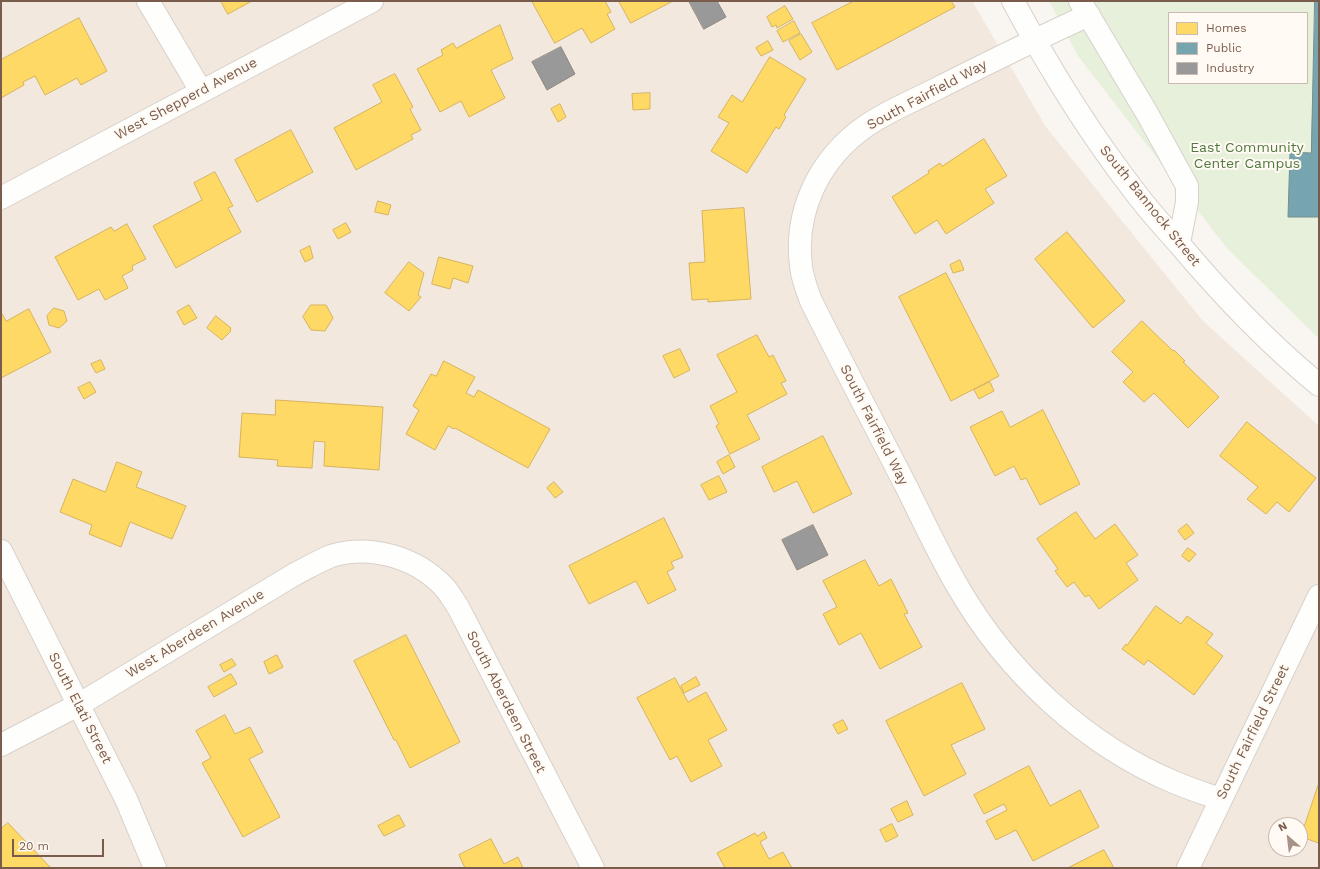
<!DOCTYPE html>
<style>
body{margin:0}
#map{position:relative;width:1320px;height:869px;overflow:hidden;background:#f9f5f0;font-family:"Work Sans",sans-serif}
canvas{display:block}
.frame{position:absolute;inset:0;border:2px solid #7a5c4d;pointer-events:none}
.legend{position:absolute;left:1168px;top:12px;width:140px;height:72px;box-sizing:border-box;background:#fffaf3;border:1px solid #cabbb1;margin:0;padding:5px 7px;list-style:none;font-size:12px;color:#7a5c4d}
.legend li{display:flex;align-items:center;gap:8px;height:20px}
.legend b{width:20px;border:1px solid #cabbb1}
.north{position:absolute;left:1268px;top:817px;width:40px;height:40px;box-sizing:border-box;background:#fffaf3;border:1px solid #cabbb1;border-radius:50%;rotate:332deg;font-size:11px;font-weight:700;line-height:16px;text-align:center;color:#7a5c4d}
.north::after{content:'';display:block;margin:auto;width:14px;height:18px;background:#a69286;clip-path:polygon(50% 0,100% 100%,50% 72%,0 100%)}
.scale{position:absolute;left:12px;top:839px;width:92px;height:18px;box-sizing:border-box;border:2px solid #7a5c4d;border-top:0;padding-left:5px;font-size:12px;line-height:14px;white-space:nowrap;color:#7a5c4d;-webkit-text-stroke:3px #fffaf3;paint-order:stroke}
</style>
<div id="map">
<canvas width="1320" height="869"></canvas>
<div class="frame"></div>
<ul class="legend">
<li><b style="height:11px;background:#ffd966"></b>Homes</li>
<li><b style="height:11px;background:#76a5af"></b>Public</li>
<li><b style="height:11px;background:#999"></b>Industry</li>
</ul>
<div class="north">N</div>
<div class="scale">20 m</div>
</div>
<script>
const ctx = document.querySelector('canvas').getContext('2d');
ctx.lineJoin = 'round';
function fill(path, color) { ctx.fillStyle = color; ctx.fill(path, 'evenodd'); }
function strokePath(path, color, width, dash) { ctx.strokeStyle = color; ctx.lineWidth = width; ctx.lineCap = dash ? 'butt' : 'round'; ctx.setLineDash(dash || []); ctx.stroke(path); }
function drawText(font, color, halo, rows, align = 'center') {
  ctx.font = font + ' "Work Sans",sans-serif'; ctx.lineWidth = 4; ctx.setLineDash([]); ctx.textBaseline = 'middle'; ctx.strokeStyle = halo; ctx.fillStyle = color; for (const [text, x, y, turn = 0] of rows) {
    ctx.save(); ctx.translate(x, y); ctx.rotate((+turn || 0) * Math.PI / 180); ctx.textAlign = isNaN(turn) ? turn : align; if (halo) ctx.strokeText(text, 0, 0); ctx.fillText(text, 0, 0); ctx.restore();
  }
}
fill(new Path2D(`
 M1,1H972L1046,127L1203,321L1319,426V868H1ZM1276,825H1300V849H1276Z`), '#f2e8de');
fill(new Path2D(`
 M1049,1H1319V339L1226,247L1078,56ZM1169,13H1307V83H1169Z`), '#e7f0db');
const homes = new Path2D(`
 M221,1H252L228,14Z
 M532,1H605L611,12L607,14L615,29L591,43L582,28L555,43Z
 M619,1H673L631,23Z
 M854,1H951L955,7L837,70L812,23Z
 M785,6L793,19L777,28L776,25L772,27L767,17Z
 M79,18L107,71L81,85L77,78L45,95L35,76L23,82L24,85L1,98V60Z
 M794,21L800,33L783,42L777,31Z
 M500,25L513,59L491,70L505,98L469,117L461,101L440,112L417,69L443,55L441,50L453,43L456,48Z
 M801,34L812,52L800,60L789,41Z
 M768,41L773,50L761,56L756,48Z
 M770,57L806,79L784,115L786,117L779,129L776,127L747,173L711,151L729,123L718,117L732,95L742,102Z
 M395,74L413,107L410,109L421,130L411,135L413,139L356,170L334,128L382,102L373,85Z
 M650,93V109L633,110L632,94Z
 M560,104L566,117L558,122L551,109Z
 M291,130L313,172L257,202L235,160Z
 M984,139L1007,176L985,189L994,203L946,234L937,220L915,234L892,197L929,173L928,171L940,163L942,166Z
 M215,172L233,206L228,208L241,232L176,268L153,226L202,200L194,183Z
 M378,201L391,205L388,215L375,212Z
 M744,208L751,299L708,302V299L692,300L689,263L705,262L702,211Z
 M346,223L351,232L338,239L333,230Z
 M127,224L146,259L132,266L133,270L122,276L128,288L105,300L99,289L78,300L55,257L111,227L114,231Z
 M1067,232L1125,301L1093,328L1035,259Z
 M310,246L313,258L305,262L300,251Z
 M439,257L473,266L468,283L453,278L450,289L432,284Z
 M960,260L964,270L953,273L950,265Z
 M409,262L424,273L418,295L421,297L409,311L385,293Z
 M946,273L999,376L951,401L899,297Z
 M189,305L197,318L184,325L177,312Z
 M311,305H326L333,318L325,331L311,330L303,317Z
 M54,308L64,311L67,321L59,328L49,325L47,316Z
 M29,309L51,352L1,378V312L6,321Z
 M216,316L231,328L230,330L231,331L222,340L207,328Z
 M1142,321L1173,351L1174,350L1185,361L1183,362L1219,397L1188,428L1154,393L1144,402L1123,382L1133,372L1112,352Z
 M757,335L769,357L773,355L786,381L781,383L787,394L747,415L760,439L730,454L716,426L719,424L710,406L737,392L717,355Z
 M680,349L690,370L674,378L663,356Z
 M101,360L105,369L96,373L91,364Z
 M444,361L475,377L466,393L474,397L478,390L550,429L528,468L455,428L454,429L448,426L435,450L406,434L419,410L413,406L431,374L436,376Z
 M90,382L96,392L84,399L78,388Z
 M990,382L994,391L979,399L974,390Z
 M276,400L383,407L379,470L324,466L325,442L314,441L312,468L277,466L278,460L239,457L242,413L275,415Z
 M1043,410L1080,484L1040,505L1026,478L1021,480L1014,466L995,476L970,427L1002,411L1010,427Z
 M1247,422L1316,478L1289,512L1277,502L1266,514L1247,499L1258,487L1220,456Z
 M823,436L852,494L813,513L797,481L774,492L762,467Z
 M729,455L735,467L723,474L717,462Z
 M117,462L142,472L136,487L186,506L172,539L130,522L121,547L89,534L92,525L60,512L73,479L105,492Z
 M719,476L727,492L709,500L701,485Z
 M554,482L563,492L555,498L547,488Z
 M1076,512L1095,539L1115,524L1138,555L1126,563L1138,580L1099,609L1089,595L1085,597L1074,582L1067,587L1055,571L1058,569L1037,539Z
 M664,518L683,557L671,562L674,568L667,572L676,590L648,604L636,581L589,604L569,566Z
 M1187,524L1194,533L1185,540L1178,531Z
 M1188,548L1196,554L1189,562L1182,556Z
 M865,560L879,586L891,579L908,613L904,614L922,647L880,669L861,633L839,645L823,614L837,607L823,581Z
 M1156,606L1181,624L1187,616L1213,634L1206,643L1223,656L1194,695L1148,660L1144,665L1122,649L1126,644L1127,645Z
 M406,635L460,742L410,768L396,740H394L354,661Z
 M277,655L283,667L269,674L264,662Z
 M232,659L236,665L224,672L220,665Z
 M231,674L237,684L214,697L208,687Z
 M696,677L700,685L684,693L681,686Z
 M675,678L688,702L706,692L727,730L708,740L722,766L691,782L677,756L670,760L637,698Z
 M962,683L985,729L951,745L966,774L924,796L886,721Z
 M225,715L235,734L250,727L263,752L249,759L280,817L243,837L202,763L211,758L196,731Z
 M843,720L848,729L838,734L833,725Z
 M1029,766L1050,806L1080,790L1099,827L1033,861L1016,830L996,840L986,821L1007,810L1004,804L984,814L974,795Z
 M1319,783V843L1301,837Z
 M907,801L913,815L898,822L891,809Z
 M399,815L405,826L384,836L378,826Z
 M8,823L51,868H1V829Z
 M892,824L898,836L886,842L880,830Z
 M764,832L767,838L760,842L769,859L783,852L792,868H725L717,853L755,833L757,836Z
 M491,839L504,864L518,857L523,868H465L459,855Z
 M1104,850L1114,868H1068Z`);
fill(homes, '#ffd966');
strokePath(homes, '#d7b45e', 1);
const public = new Path2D(`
 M1315,1H1319V217H1288L1290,152L1311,153Z`);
fill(public, '#76a5af');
strokePath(public, '#778f92', 1);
const industry = new Path2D(`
 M689,1H717L726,17L704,29Z
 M561,47L575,74L547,90L532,62Z
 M813,525L828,555L797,570L782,540Z`);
fill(industry, '#999');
strokePath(industry, '#908782', 1);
const minor = new Path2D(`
 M148,1L201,91
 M1013,1C1048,66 1090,134 1135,192C1149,211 1165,228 1180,245C1223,296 1268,343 1319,385
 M1080,1L1148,115L1187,186V202L1179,243
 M1089,15C1040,37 992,61 944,85C920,98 887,111 866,126C820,158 794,210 801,266C802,278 807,290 811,301C842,363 874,424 906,486C923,520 939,555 958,587C1007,672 1085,745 1176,783C1190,789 1206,794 1220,799
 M1,198L372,1
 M1,551L126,799L155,868
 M1,745L80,704L295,574C307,568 319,561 331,556C370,544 416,557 444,587C449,592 453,600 458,607L593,868
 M1188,868L1319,596`);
strokePath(minor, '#d7d1cb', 24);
strokePath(minor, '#fefefd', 22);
drawText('14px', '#7a5c4d', '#fffaf3', [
 ["South Fairfield Way",927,95,-28],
 ["West Shepperd Avenue",186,99,-28],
 ["South Bannock Street",1150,206,51],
 ["South Fairfield Way",874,425,63],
 ["West Aberdeen Avenue",195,634,-31],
 ["South Aberdeen Street",506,702,63],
 ["South Elati Street",80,708,63],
 ["South Fairfield Street",1253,732,-64]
]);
drawText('14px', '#537a41', '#fffaf3', [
 ["East Community",1247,148],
 ["Center Campus",1247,164]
]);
</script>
